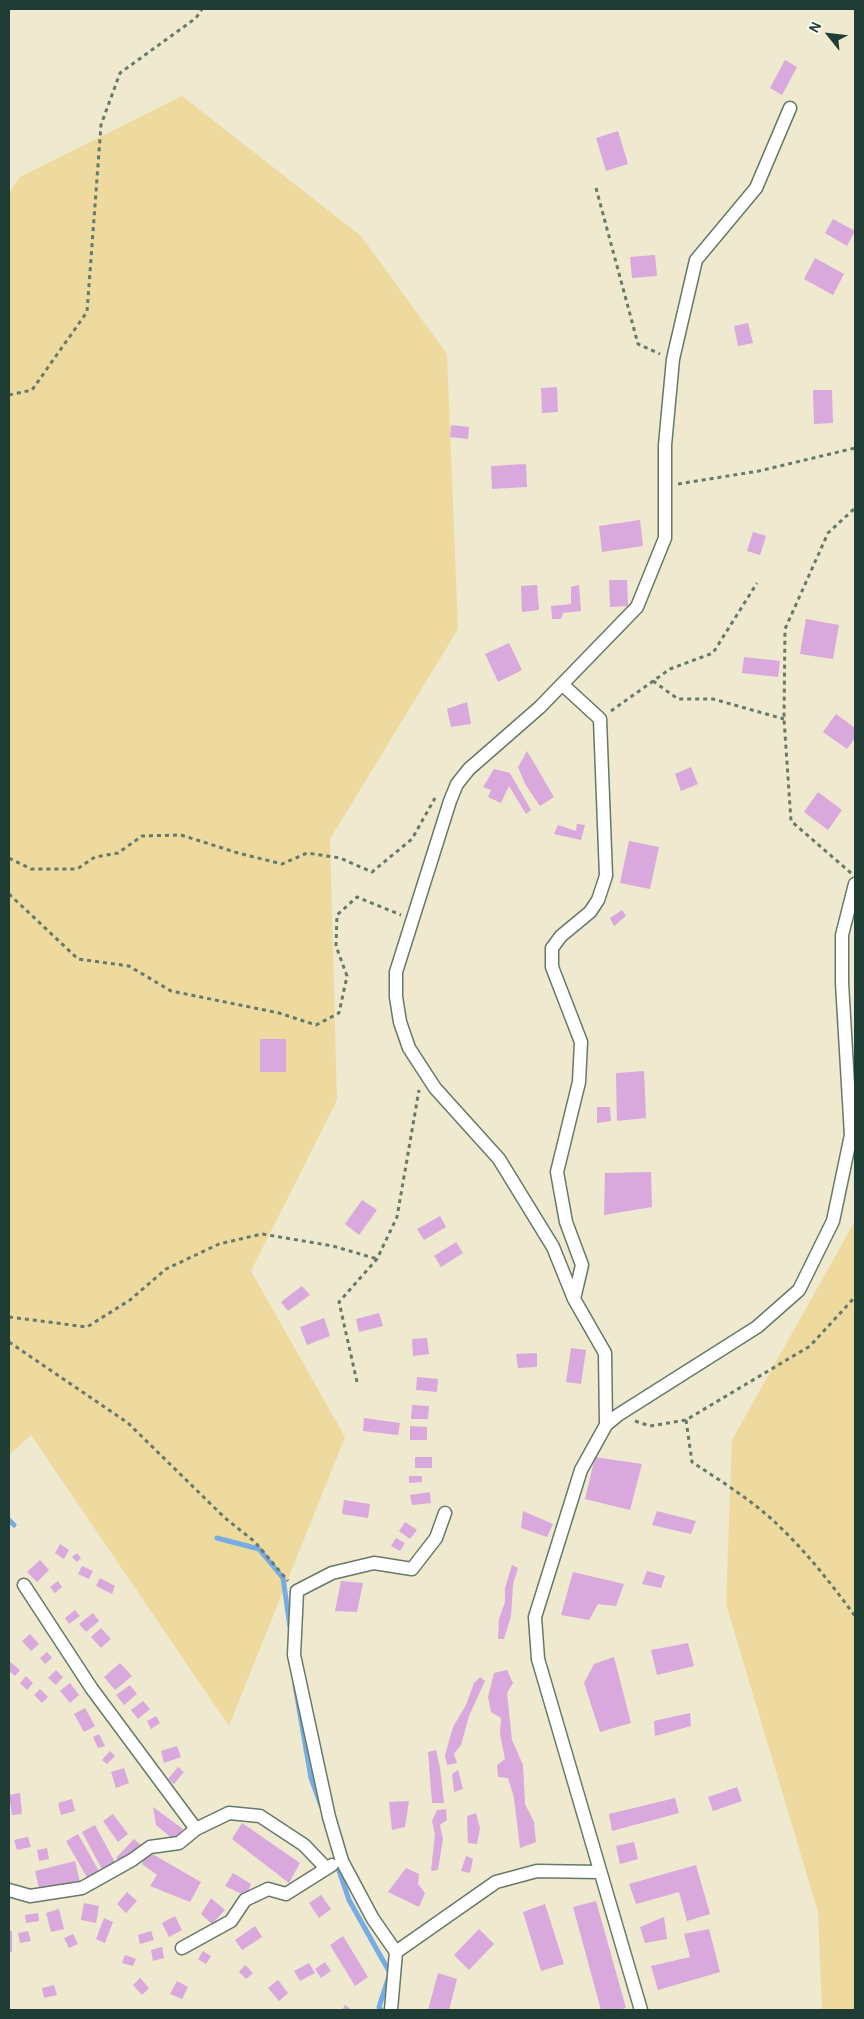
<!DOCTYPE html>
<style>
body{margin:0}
#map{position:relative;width:864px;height:2019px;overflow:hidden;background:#eee9cf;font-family:Pangolin,sans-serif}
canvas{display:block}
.frame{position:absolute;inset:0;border:10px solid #1f3d34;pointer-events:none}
.north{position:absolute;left:804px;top:10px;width:50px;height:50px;-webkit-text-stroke:4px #fdfcf7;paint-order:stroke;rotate:299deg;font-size:14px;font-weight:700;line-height:20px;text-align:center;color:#1f3d34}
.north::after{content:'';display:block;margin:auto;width:18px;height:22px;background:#1f3d34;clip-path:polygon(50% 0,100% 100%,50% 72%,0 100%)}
</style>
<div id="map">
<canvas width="864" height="2019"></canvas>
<div class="frame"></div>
<div class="north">N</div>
</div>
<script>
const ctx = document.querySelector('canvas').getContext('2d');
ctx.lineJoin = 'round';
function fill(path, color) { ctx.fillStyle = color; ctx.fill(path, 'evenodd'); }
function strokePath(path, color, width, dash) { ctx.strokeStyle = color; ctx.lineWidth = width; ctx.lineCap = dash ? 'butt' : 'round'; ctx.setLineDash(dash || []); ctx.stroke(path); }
fill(new Path2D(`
 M182,96L361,236L447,354L458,629L330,839L337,1100L251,1271L345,1437L229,1726L31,1435L9,1455V193L20,177Z
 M855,1221V2010H822L818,1912L726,1604L732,1440Z`), '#eeda9e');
strokePath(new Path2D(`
 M9,1520L14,1525
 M217,1538L259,1549L283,1578L290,1627
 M295,1685L311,1778L321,1806
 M336,1862L349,1900L390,1973L379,2007L381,2010`), '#76ace4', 5);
fill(new Path2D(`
 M785,60L797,67L782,95L770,88Z
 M618,131L628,164L606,171L596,138Z
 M833,219L855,231L847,246L825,233Z
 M655,255L657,276L632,278L630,257Z
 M815,258L844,274L833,295L804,279Z
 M748,323L753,343L738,346L734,326Z
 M557,387L558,412L542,413L541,388Z
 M813,390H832L833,423L814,424Z
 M451,425L469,427L468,439L450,437Z
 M526,464L527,487L492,489L491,466Z
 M640,520L643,546L602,552L599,526Z
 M753,532L766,536L760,555L747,551Z
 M609,580H627L628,606L610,607Z
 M537,585L539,610L522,612L521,586Z
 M579,585L581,611L563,613L561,619H552L551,606L571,604V587Z
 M806,619L839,625L833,659L800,654Z
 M509,643L522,670L498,682L485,654Z
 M744,657L780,661L778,677L742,673Z
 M467,702L471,724L451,727L447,709Z
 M836,714L855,728V738L847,749L823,732Z
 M527,751L554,797L540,806L525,784L518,767Z
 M691,767L698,784L681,791L675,774Z
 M494,769L510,773L531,810L526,814L509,786L501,803L488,797L491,790L483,787Z
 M818,792L842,810L828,830L804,812Z
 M577,824L585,825L581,840L554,834L558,825L576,831Z
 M629,841L659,847L650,889L620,883Z
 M622,910L626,916L614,926L610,918Z
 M260,1039H286V1072H260Z
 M644,1071L646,1118L617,1121L616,1073Z
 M597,1107H610L611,1121L597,1123Z
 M651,1172L652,1207L604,1215L605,1173Z
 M362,1200L377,1210L359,1235L345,1224Z
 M440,1216L446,1227L424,1240L417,1229Z
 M456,1242L463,1253L441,1267L434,1256Z
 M302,1286L310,1295L288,1311L281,1302Z
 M379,1313L383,1326L359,1332L356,1319Z
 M324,1318L330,1336L307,1345L300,1327Z
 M427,1338L429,1354L413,1356L412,1339Z
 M571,1348L586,1350L581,1384L566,1382Z
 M537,1353V1367L518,1368L516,1354Z
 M417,1377L438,1379L437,1392L416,1390Z
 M412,1405L429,1406L428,1419H411Z
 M364,1418L400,1423L398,1435L363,1431Z
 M410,1426L427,1427V1440H410Z
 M415,1457H432V1468H415Z
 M595,1457L642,1464L630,1510L585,1499Z
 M409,1476H422V1482L409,1483Z
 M430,1492L431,1503L412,1505L410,1495Z
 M344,1500L370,1504L368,1518L342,1514Z
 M523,1511L553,1524L547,1537L521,1528Z
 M657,1511L696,1521L691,1534L652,1525Z
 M405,1522L417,1530L410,1539L399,1531Z
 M396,1538L405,1543L400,1551L391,1546Z
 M60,1544L69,1550L64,1559L55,1553Z
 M77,1553L81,1558L77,1562L72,1557Z
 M40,1560L49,1570L37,1582L27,1572Z
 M512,1565L518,1568L513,1584L511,1616L504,1639H498L499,1619L505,1602V1588Z
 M82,1566L93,1571L89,1579L78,1574Z
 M647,1571L665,1576L661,1588L642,1584Z
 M573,1572L624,1584L616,1606L598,1604L589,1620L561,1615Z
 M100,1578L115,1586L112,1594L96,1586Z
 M58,1581L62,1587L55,1593L50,1587Z
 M341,1581L363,1583L357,1612L335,1611Z
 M75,1610L80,1616L69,1624L65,1618Z
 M93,1613L99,1621L86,1632L79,1624Z
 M101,1628L111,1639L101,1648L91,1637Z
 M30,1634L39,1644L31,1651L22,1641Z
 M688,1643L694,1666L657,1675L651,1650Z
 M47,1652L52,1658L45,1664L40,1658Z
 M614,1657L631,1723L600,1732L584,1683L594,1664Z
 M9,1661L20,1670L15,1676L9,1671Z
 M120,1663L132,1676L115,1690L104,1677Z
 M56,1670L63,1677L56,1685L48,1678Z
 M507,1670L513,1683L507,1693L512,1740L523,1765L525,1804L534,1822L536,1842L520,1848L514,1798L508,1778L498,1777L497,1765L505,1759L500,1734L501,1718L491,1712L488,1697L494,1673Z
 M26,1676L33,1683L27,1690L20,1683Z
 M480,1677L485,1681L469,1716L461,1745L454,1754L457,1763L447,1765L445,1755L453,1727L466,1705L474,1683Z
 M70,1683L79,1695L70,1703L60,1691Z
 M130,1685L137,1694L124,1705L116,1695Z
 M40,1689L48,1697L42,1703L34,1695Z
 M143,1701L150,1709L138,1719L131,1710Z
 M85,1708L95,1726L84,1732L74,1714Z
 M690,1713L691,1726L655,1736L654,1721Z
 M156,1716L160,1723L151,1729L147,1721Z
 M99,1734L105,1746L98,1748L93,1737Z
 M177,1746L181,1757L164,1763L161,1751Z
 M436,1750L440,1768L444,1803H432L428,1752Z
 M110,1751L115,1756L107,1764L102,1760Z
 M178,1767L184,1772L174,1784L168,1779Z
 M124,1768L129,1783L116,1788L111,1772Z
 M458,1770L463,1789L454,1792L452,1774Z
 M737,1787L742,1801L713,1811L708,1797Z
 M20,1793L22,1814L12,1815L9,1795Z
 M675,1798L679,1813L612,1831L609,1814Z
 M72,1799L75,1811L61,1815L58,1803Z
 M409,1801L405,1827L392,1830L389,1802Z
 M153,1807L183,1829L174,1840L156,1825Z
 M446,1809L447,1820L440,1825L443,1839L438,1870L431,1871L435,1834L432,1821L437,1810Z
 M476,1813L480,1828L477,1844L468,1843L467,1816Z
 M113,1814L128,1834L118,1842L103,1821Z
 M242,1823L300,1863L289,1883L232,1839Z
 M95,1825L117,1866L104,1873L82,1832Z
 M78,1834L100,1873L88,1879L66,1841Z
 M28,1837L31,1847L17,1850L14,1840Z
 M134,1839L141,1845L123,1864L116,1858Z
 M634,1842L638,1859L620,1864L616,1846Z
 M47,1848L49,1859L39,1861L37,1850Z
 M147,1851L201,1882L190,1902L150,1886L157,1875L142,1864Z
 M466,1856L473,1859L470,1873L461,1871Z
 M75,1861L80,1882L40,1892L35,1871Z
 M696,1865L710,1914L687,1921L679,1892L636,1904L629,1884Z
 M406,1868L419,1874L418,1884L425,1893L419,1907L388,1892Z
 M233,1873L251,1884L246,1896L225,1886Z
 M127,1892L137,1901L126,1913L117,1904Z
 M321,1895L331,1909L319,1918L309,1903Z
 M211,1898L225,1910L212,1924L201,1914Z
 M596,1901L626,2008L617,2010H601L573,1907Z
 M84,1903L99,1906L96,1923L81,1920Z
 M545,1904L564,1964L541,1971L523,1912Z
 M59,1909L64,1929L51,1932L46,1913Z
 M38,1913L39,1921L26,1923L25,1915Z
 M175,1916L182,1930L169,1937L162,1923Z
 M664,1917L667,1939L645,1943L640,1927Z
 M104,1918L113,1922L105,1943L96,1939Z
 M255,1926L262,1937L242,1950L235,1940Z
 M479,1929L494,1944L469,1970L454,1955Z
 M709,1929L720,1972L658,1990L651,1966L690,1957L684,1934Z
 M9,1931H12V1952H9Z
 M28,1931L31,1941L20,1943L18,1933Z
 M151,1931L154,1940L140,1944L138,1935Z
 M73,1934L78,1944L69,1948L64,1938Z
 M343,1936L368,1977L355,1986L330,1945Z
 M162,1947L164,1958L153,1961L151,1950Z
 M203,1951L211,1956L206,1964L198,1959Z
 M125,1955L136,1959L133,1966L122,1963Z
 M325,1962L331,1971L321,1978L315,1969Z
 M309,1963L315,1973L300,1981L294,1971Z
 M245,1965L253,1973L246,1979L239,1972Z
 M438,1973L457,1979L449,2010H428Z
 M140,1978L149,1988L142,1995L133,1985Z
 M278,1980L288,1993L279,2001L268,1988Z
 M177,1981L188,1987L182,1999L170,1994Z
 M54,1985L57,1995L44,1998L42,1988Z
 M345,2005L352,2010H342Z`), '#d9a8dd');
const minor = new Path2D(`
 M563,685L600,719L606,876L598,900L590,912L561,936L552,948V967L581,1042L579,1082L557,1172L566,1222L582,1265L574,1299
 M606,1425L618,1415L757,1327L799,1290L833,1221L851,1135L842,983V935L855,884
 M445,1513L436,1538L412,1569L374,1563L332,1573L297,1591L294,1655L329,1817L342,1861L373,1919L396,1952L496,1882L537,1871L599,1872
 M24,1585L92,1689L196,1829
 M9,1890L30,1896L82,1888L132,1860L150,1847L179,1843L196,1829L229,1813L260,1816L304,1845L326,1868
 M182,1948L231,1921L245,1900L268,1889L286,1894L332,1865
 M391,2010L396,1952
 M641,2010L538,1659L535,1617L581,1470L606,1425L605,1353L574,1299L553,1247L499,1159L435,1088L409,1048L400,1022L396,997V972L450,801L457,784L469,769L540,707L637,607L665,538V445L673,359L696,260L756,188L790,108`);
strokePath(minor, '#67796a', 15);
strokePath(new Path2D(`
 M596,188L638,344L660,354
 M9,395L32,390L87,312L101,125L120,73L196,18L202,9
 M678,484L759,471L855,448
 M653,681L678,699H713L784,719
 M611,711L670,669L713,653L757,583
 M9,858L31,869H77L95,857L118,853L142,836L181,835L238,853L282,864L307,853L340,858L372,872L412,839L435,798
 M851,873L791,821L784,719L785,629L828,533L855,508
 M9,894L78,959L129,966L171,991L279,1013L316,1025L339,1013L347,976L336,946L337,915L357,897L401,915
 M9,1317L87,1327L130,1300L166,1269L219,1244L262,1234L333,1246L377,1259
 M9,1342L128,1423L225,1518L255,1542L288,1581
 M357,1382L339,1302L377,1259L397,1217L419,1090
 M686,1420L692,1462C722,1482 755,1502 781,1528C809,1555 832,1585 855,1616
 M635,1421L650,1426L686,1420L810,1346L855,1297`), '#67796a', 3, [4, 4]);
strokePath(minor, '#fff', 12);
</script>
